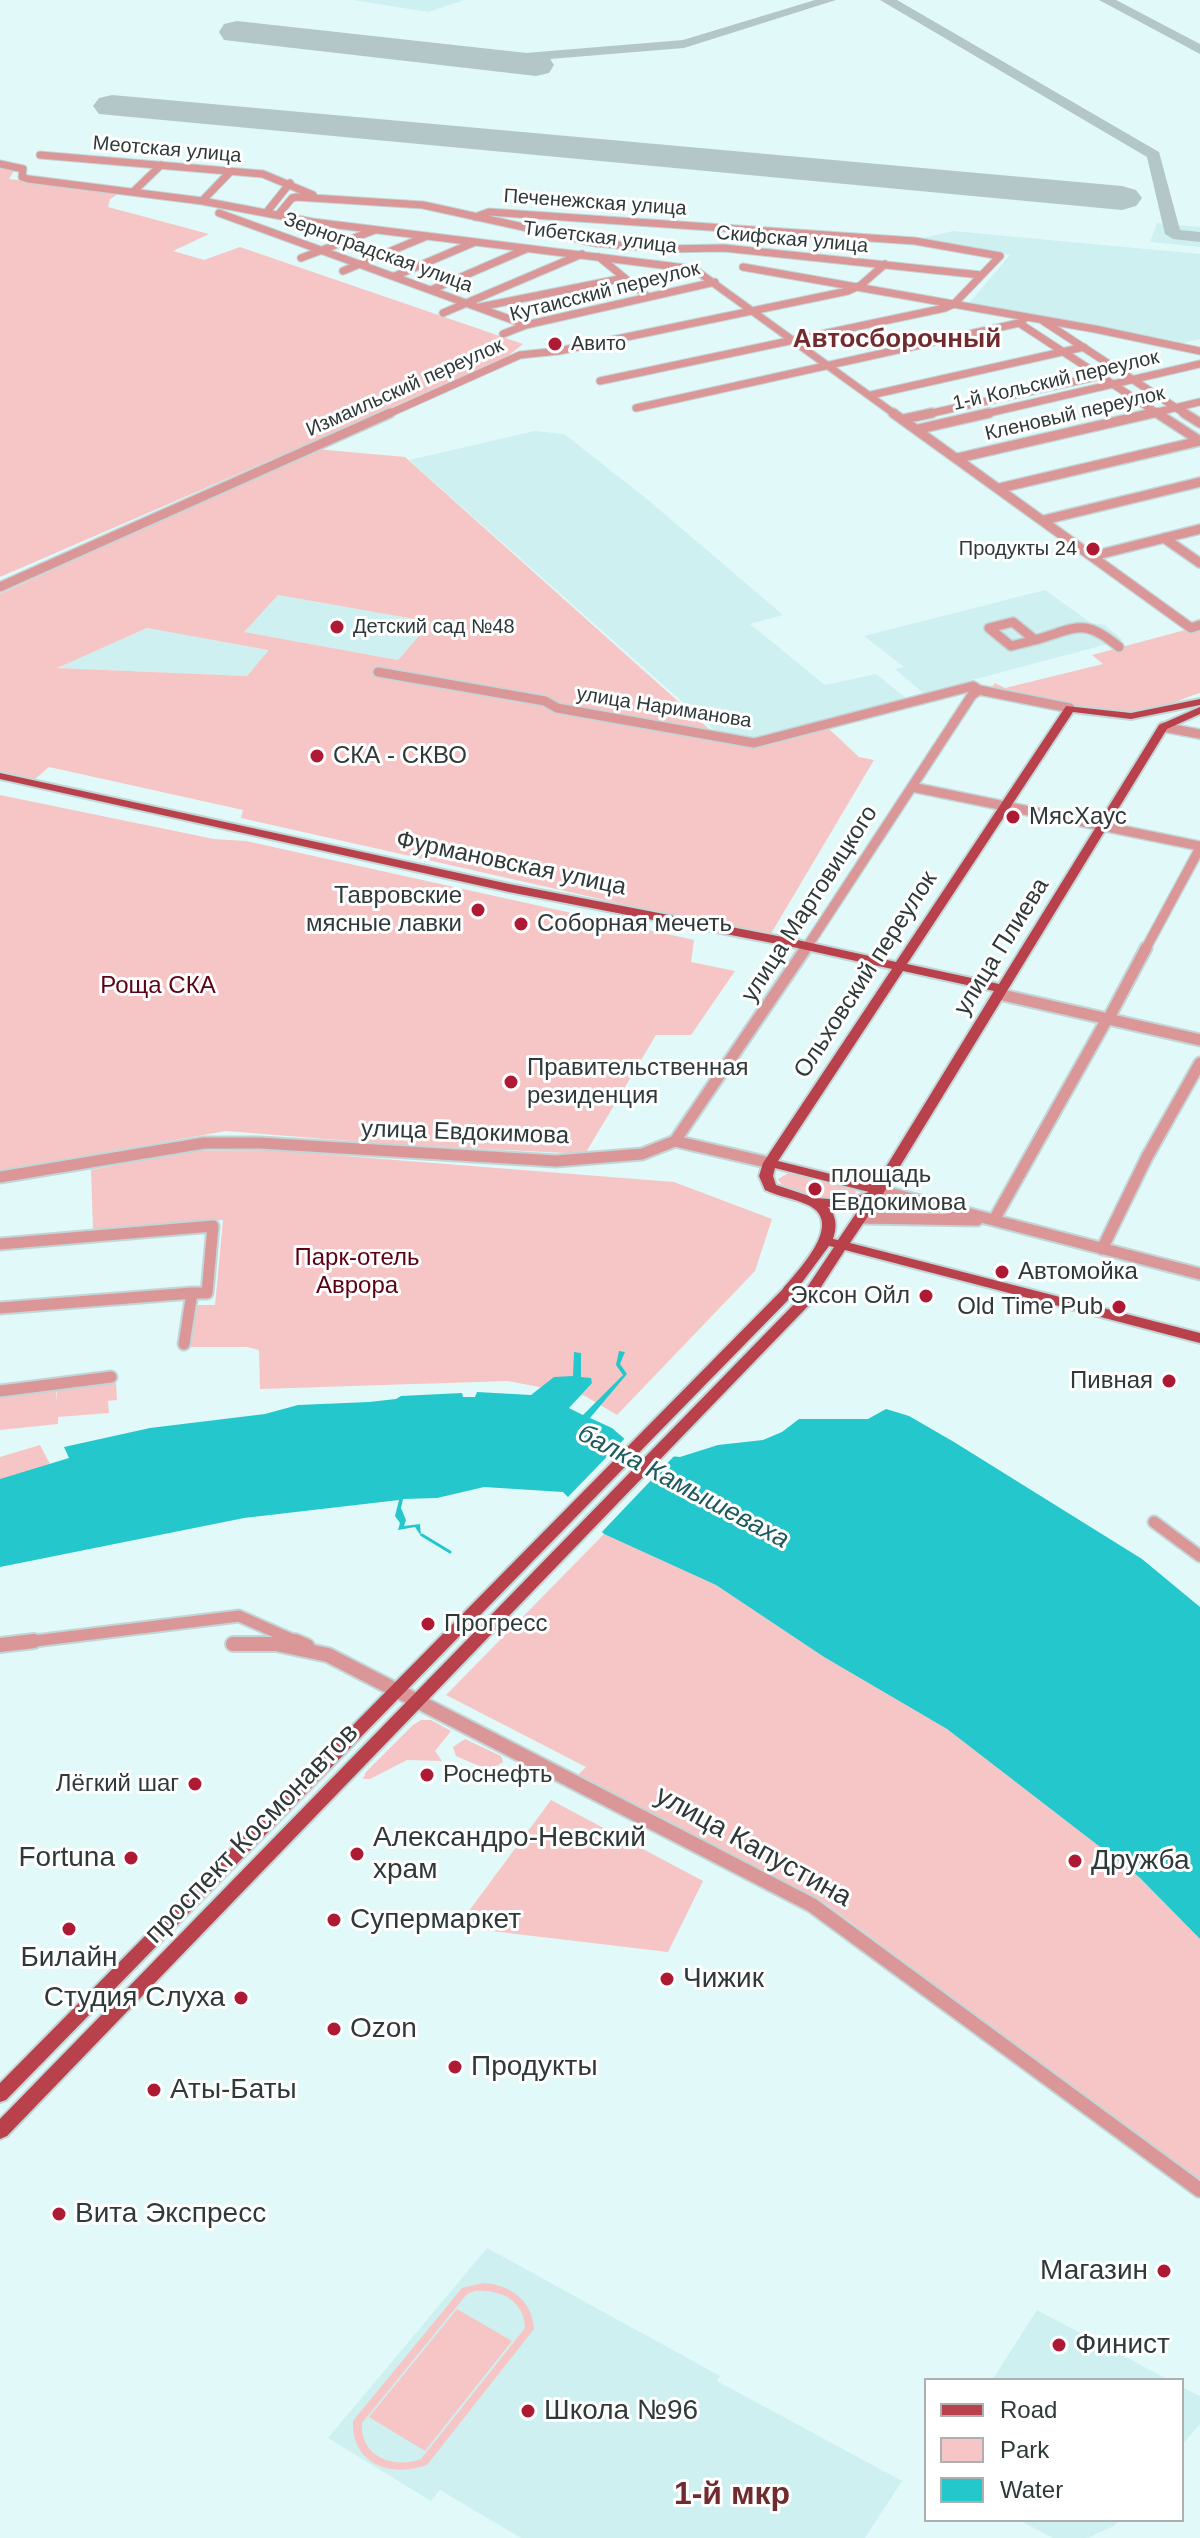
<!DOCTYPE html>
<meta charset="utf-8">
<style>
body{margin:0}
#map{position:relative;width:1200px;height:2538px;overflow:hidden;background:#e2f9fa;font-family:Arial,sans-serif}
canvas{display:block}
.legend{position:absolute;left:924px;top:2378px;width:260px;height:144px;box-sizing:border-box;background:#fff;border:2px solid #acb0b0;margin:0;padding:10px 14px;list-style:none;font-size:24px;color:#2f3939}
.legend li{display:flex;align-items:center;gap:16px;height:40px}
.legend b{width:40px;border:2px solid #acb0b0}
</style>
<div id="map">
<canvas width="1200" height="2538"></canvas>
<ul class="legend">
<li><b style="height:10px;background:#b9414b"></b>Road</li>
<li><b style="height:22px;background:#f6c6c6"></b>Park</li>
<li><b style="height:22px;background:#24c7cb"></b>Water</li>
</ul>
</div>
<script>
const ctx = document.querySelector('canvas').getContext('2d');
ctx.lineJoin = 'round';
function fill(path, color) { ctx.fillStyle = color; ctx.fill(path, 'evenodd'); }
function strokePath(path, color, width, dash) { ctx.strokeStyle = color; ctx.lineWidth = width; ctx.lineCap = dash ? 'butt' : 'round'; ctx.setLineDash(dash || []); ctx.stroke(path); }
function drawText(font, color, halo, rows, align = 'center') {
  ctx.font = font + ' Arial,sans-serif'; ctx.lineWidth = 6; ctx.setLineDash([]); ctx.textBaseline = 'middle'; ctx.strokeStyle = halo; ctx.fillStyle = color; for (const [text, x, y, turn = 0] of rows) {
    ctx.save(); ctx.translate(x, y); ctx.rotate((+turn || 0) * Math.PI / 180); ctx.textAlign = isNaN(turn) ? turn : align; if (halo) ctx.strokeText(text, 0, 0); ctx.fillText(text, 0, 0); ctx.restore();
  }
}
fill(new Path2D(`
 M353,0H465L428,12Z
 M1157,223L1200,227V247L1150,242Z
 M953,231L1200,254V339L1182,343L969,303L1010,255L919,239Z
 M535,431L564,434L647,499L783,615L750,624L825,685L876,674L906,698L744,741L712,728L409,460Z
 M1045,590L1091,623L1105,625L1123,640L923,693L895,669L904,667L864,636Z
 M278,595L431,622L398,660L243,632Z
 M147,628L269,650L247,676L55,668Z
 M487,2248L720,2376L717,2381L902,2481L865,2538H521L440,2490L431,2501L328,2438Z
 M1037,2310L1169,2380H992Z
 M1182,2387L1200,2396V2424L1182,2445Z
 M1019,2520H1119L1114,2526L1087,2538H1053Z`), '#cff0f0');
fill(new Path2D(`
 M0,167L15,169L9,179L120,193L110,199L108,207L209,234L173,251L204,260L240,247L523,344L508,356L476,371L0,577Z
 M316,449L405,457L709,729L737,745L754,748L828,728L859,757L874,760L769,937L241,818L243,810L49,767L35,779L0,771V594ZM278,595L431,622L430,623L398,660L244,632ZM147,628L268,650V651L247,676L57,668Z
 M1200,626V693C1182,698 1165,708 1147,713C1126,718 1011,697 992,687L995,683L1005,688L1103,664L1092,655Z
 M0,795L214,839L246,841L694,940L691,962L735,971L691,1035H656L585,1154L388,1144L226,1131L0,1171Z
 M269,1150L674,1182L772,1219L755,1271L617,1415L585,1396L508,1381L260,1389L259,1350L247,1347H190L195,1305H215L223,1220L93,1229L91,1170L190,1151Z
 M792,1171L849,1185L856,1191L855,1197C840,1207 783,1195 778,1179Z
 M116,1382L117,1400L108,1401L109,1413L58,1417V1424L0,1430V1393L56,1387L57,1403V1387Z
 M40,1445L50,1464L0,1480V1457Z
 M604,1534L716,1585L824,1657L947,1729L1139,1877L1200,1939V2181L826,1904L578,1775L586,1767L446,1695Z
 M431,1720L451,1731L435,1751L442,1761L407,1760L370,1779H363L366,1772L413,1725L421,1720Z
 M465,1739L501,1756L503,1762C488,1774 471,1762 456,1756L453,1747Z
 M551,1800L703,1881L668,1952L457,1927Z
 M483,2283C511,2285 532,2300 534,2329L427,2465C391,2478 351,2464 353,2421L462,2288ZM475,2291C500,2289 524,2300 525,2328L421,2459C393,2469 360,2457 362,2423L467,2294Z
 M457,2309L512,2341L425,2451L369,2417Z`), '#f6c6c6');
fill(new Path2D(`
 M619,1351L625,1352L620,1364L627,1374L590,1418L612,1428L641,1453L680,1457L718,1445L763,1440L782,1432L799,1419H868L886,1409L909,1416L954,1442L1142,1559L1200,1607V1939L1139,1877L947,1729L824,1657L716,1585L604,1534L563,1492L484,1487L437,1498L403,1499L401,1508L406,1520L404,1526L420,1524L421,1536L415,1527L398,1530L400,1523L395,1516L399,1500L244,1518L0,1567V1479L69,1458L64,1447L150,1428L265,1414L298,1405L369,1402L396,1399L401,1396L462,1393L463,1397H475L477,1392L531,1395L554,1377L573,1376L574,1352L581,1353V1377L591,1378L592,1383L569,1408L583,1415L623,1375L616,1365Z`), '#24c7cb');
fill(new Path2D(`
 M627,1436L642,1449L677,1453L599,1535L565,1500Z`), '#e2f9fa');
strokePath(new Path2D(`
 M422,1535L450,1552`), '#24c7cb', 3);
fill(new Path2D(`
 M815,0H836L684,48L489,64L482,60L489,56L683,40Z
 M880,0H897L1159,152L1180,230L1200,232V242L1173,239L1165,234L1147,157Z
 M1099,0H1116L1200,44V54Z`), '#b4c7c8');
fill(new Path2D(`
 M237,21L536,54L549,57L554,65L549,73L536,76L224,40L219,32L224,24Z
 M112,95L1122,186L1136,190L1142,198L1136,206L1122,210L99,114L93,106L99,98Z`), '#b4c7c8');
const minorFar3 = new Path2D(`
 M40,155L263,174L313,195
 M0,164L23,169L22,177L28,179L202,201L313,222L694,269L896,415
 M133,192L161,165
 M202,201L231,171
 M219,213L526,325
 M266,213L290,183
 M278,215L292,198L297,197L423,205L596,243L664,249L724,248L981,275
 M475,217L489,212L915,241L1000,256
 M599,257L648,297
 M301,258L375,230
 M743,267L1095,329L1200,351
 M343,271L427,236
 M395,276L475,242
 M431,290L526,249
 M480,307L624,278
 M443,313L582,254
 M1043,321L1187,415
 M1019,323L1160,415
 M503,334L526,325L715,282
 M600,381L945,308L954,304L1000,256
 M871,395L1084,347
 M636,408L1019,323L1027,317
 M386,415L520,355L559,351L848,291L861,285L885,264
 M923,415L1100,376
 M980,415L1200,364
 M1145,415L1200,402`);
const minorFar2 = new Path2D(`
 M893,413L1191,628L1200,625
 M1157,413L1200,441
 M1184,413L1200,423
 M904,419L932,413
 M919,429L989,413
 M958,458L1153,413
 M1000,488L1200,441
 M1044,520L1200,482
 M1164,538L1200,563
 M1093,556L1200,529
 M0,587L390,413
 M1013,622L1035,640L1011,646L989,628Z
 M1035,640C1077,628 1083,617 1119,647
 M378,672L545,701L557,708L754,743L973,686L979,690L1070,708
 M1163,727L1200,734
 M912,787L1200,846
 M805,950L972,695L979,690
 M1145,950L1200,848`);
const minorFar1 = new Path2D(`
 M998,994L1200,1040
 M1111,1014L1146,948
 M675,1141L806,948
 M0,1177L204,1143H260L556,1161L642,1154L675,1141L770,1163
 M878,1190L1200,1274
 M860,1218L977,1220
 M994,1220L1107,1019
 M0,1244L213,1226L207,1293H192L184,1344
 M1102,1249L1147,1157L1200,1063
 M0,1308L192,1293
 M0,1391L111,1377
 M1154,1522L1200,1556
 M18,1643L239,1616L300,1643`);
const minor = new Path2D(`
 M295,1641L307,1646
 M233,1644H276L328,1655L812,1905L1200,2190
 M0,1645L34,1641`);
const major = new Path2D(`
 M1200,699V705L1131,719L1073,712L907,964L999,984L1159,725L1200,707V714L1167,729L883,1194L850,1243L1200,1333V1343L845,1250L810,1304L7,2136L0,2139V2119L800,1298L834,1247L829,1246L792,1296L6,2100L0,2102V2083L782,1290C797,1271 846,1223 808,1205C794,1198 779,1197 765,1190L759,1176L763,1163L892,969L793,947L509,892L0,779V773L509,884L793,939L896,962L1066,706L1131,713ZM903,971L994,991L875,1185L778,1161ZM775,1168L869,1192L845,1200L815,1198L776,1185L773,1176ZM863,1203L838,1240L833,1239C837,1227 837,1216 828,1207L846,1208Z`);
strokePath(minorFar3, '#c2d6d7', 9);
strokePath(minorFar2, '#c2d6d7', 12);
strokePath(minorFar1, '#c2d6d7', 15);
strokePath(minor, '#c2d6d7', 18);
strokePath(major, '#c2d6d7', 4);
strokePath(minorFar3, '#db9798', 7);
strokePath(minorFar2, '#db9798', 9);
strokePath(minorFar1, '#db9798', 11);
strokePath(minor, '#db9798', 14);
fill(major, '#b9414b');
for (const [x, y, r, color] of [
 [555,344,8,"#ae1a34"],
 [1093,549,8,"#ae1a34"],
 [337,627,8,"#ae1a34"],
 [317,756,8,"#ae1a34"],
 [1013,817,8,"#ae1a34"],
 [478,910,8,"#ae1a34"],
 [521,924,8,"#ae1a34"],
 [511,1082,8,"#ae1a34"],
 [815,1189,8,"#ae1a34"],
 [1002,1272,8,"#ae1a34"],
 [926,1296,8,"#ae1a34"],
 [1119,1307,8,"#ae1a34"],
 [1169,1381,8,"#ae1a34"],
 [428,1624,8,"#ae1a34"],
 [427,1775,8,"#ae1a34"],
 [195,1784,8,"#ae1a34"],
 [357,1854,8,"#ae1a34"],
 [131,1858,8,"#ae1a34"],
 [1075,1861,8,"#ae1a34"],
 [334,1920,8,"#ae1a34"],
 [69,1929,8,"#ae1a34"],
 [667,1979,8,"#ae1a34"],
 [241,1998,8,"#ae1a34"],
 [334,2029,8,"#ae1a34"],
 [455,2067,8,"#ae1a34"],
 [154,2090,8,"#ae1a34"],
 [59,2214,8,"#ae1a34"],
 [1164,2271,8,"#ae1a34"],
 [1059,2345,8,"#ae1a34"],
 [528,2411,8,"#ae1a34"]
]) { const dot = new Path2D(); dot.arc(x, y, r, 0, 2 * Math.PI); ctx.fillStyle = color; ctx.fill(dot); strokePath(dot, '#fff', 3); }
drawText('20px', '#2f3939', '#fff', [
 ["Меотская улица",167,150,5],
 ["Печенежская улица",595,203,4],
 ["Тибетская улица",600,238,7],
 ["Скифская улица",792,240,5],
 ["Зерноградская улица",378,253,20],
 ["Кутаисский переулок",605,292,-14],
 ["1-й Кольский переулок",1056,381,-13],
 ["Измаильский переулок",405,388,-24],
 ["Кленовый переулок",1075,414,-13],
 ["улица Нариманова",664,708,9]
]);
drawText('20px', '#2f3939', '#fff', [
 ["Авито",571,344],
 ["Продукты 24",1077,549,"right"],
 ["Детский сад №48",353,627]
], 'left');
drawText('24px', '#2f3939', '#fff', [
 ["СКА - СКВО",333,756],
 ["МясХаус",1029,817],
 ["Тавровские",462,896,"right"],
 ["мясные лавки",462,924,"right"],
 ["Соборная мечеть",537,924],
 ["Правительственная",527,1068],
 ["резиденция",527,1096],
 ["площадь",831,1175],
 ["Евдокимова",831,1203],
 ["Автомойка",1018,1272],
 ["Эксон Ойл",910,1296,"right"],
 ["Old Time Pub",1103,1307,"right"],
 ["Пивная",1153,1381,"right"],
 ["Прогресс",444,1624],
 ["Роснефть",443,1775],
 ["Лёгкий шаг",179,1784,"right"]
], 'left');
drawText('24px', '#2f3939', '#fff', [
 ["Фурмановская улица",511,864,12],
 ["улица Мартовицкого",810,904,-57],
 ["улица Плиева",1002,947,-58],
 ["Ольховский переулок",866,975,-57],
 ["улица Евдокимова",465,1133,2]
]);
drawText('24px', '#5d0014', '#fff', [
 ["Роща СКА",158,986],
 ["Парк-отель",357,1258],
 ["Аврора",357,1286]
]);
drawText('bold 26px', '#712b2f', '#fff', [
 ["Автосборочный",897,340]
]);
drawText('italic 26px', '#1d5a5c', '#fff', [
 ["балка Камышеваха",683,1487,28]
]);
drawText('28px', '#2f3939', '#fff', [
 ["проспект Космонавтов",252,1834,-46],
 ["улица Капустина",753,1847,29]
]);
drawText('28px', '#2f3939', '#fff', [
 ["Александро-Невский",373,1838],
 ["храм",373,1870],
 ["Fortuna",115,1858,"right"],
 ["Дружба",1091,1861],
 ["Супермаркет",350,1920],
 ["Билайн",69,1958,"center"],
 ["Чижик",683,1979],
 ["Студия Слуха",225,1998,"right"],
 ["Ozon",350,2029],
 ["Продукты",471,2067],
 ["Аты-Баты",170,2090],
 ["Вита Экспресс",75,2214],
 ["Магазин",1148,2271,"right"],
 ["Финист",1075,2345],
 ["Школа №96",544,2411]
], 'left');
drawText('bold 32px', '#712b2f', '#fff', [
 ["1-й мкр",732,2495]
]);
</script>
